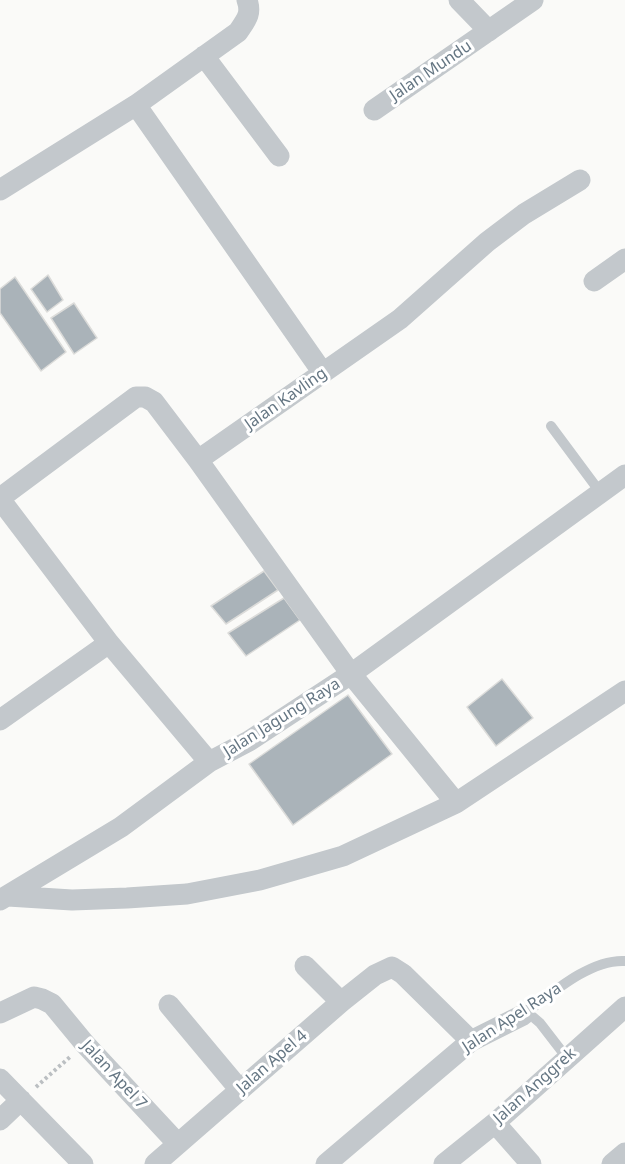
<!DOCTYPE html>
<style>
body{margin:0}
canvas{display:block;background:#fafaf8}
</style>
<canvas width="625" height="1164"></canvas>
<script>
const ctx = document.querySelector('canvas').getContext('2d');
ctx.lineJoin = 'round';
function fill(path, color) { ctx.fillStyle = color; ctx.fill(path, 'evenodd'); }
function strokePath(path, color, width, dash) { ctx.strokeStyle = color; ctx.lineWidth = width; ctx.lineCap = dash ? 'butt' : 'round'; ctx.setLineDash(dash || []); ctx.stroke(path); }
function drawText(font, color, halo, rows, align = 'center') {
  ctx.font = font + ' "Noto Sans",sans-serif'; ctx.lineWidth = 6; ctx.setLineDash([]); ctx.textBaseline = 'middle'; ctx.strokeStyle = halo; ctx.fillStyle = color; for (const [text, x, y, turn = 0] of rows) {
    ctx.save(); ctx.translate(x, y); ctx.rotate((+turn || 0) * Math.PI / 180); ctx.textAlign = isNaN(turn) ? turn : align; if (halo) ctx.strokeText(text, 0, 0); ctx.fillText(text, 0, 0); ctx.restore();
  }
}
const building = new Path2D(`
 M48,275L63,300L47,312L31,289Z
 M15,277L66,352L41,371L0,313V289Z
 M74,303L97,338L74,354L51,318Z
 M264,571L278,590L226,624L211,606Z
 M284,598L300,620L246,656L228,633Z
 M502,679L533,718L496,746L467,707Z
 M348,695L392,754L293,825L249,764Z`);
fill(building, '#aab3b9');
strokePath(building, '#dcdcda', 1.5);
strokePath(new Path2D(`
 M36,1087L71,1056`), '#bbbfc2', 4, [3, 3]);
strokePath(new Path2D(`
 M551,426L600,492
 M523,1015C550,995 589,959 625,961
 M523,1015L533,1017L540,1023L567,1058`), '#c3c8cc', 10);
strokePath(new Path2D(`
 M459,0L489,31
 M204,56L279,156
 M136,105L323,373
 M374,110L533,0
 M0,190L136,105L238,32C246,20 252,14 247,0
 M594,281L625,259
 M198,460L351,674L456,803L625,691
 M0,498L136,397H145L154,402L198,460L400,319L487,242L524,214L580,180
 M0,499L109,643L209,762
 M0,720L109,643
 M8,896L72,900L127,898L187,894L260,880L343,856L456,803
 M0,900L121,827L209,762L249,741L351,674L625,475
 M305,966L341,1002
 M169,1005L240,1090
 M0,1013L34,997L42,999L52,1004L85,1044L178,1144
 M0,1079L83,1164
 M0,1120L21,1100
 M495,1123L531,1164
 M155,1164L341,1002L375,975L392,967L403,974L471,1041
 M326,1164L471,1041L523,1015
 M444,1164L495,1123L625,1007
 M612,1164L625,1153`), '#c3c8cc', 21);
drawText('16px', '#657683', '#fff', [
 ["Jalan Mundu",431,71,-34],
 ["Jalan Kavling",286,399,-35],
 ["Jalan Jagung Raya",282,718,-32],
 ["Jalan Apel Raya",512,1018,-33],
 ["Jalan Apel 4",272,1062,-41],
 ["Jalan Apel 7",114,1075,47],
 ["Jalan Anggrek",535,1086,-42]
]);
</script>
